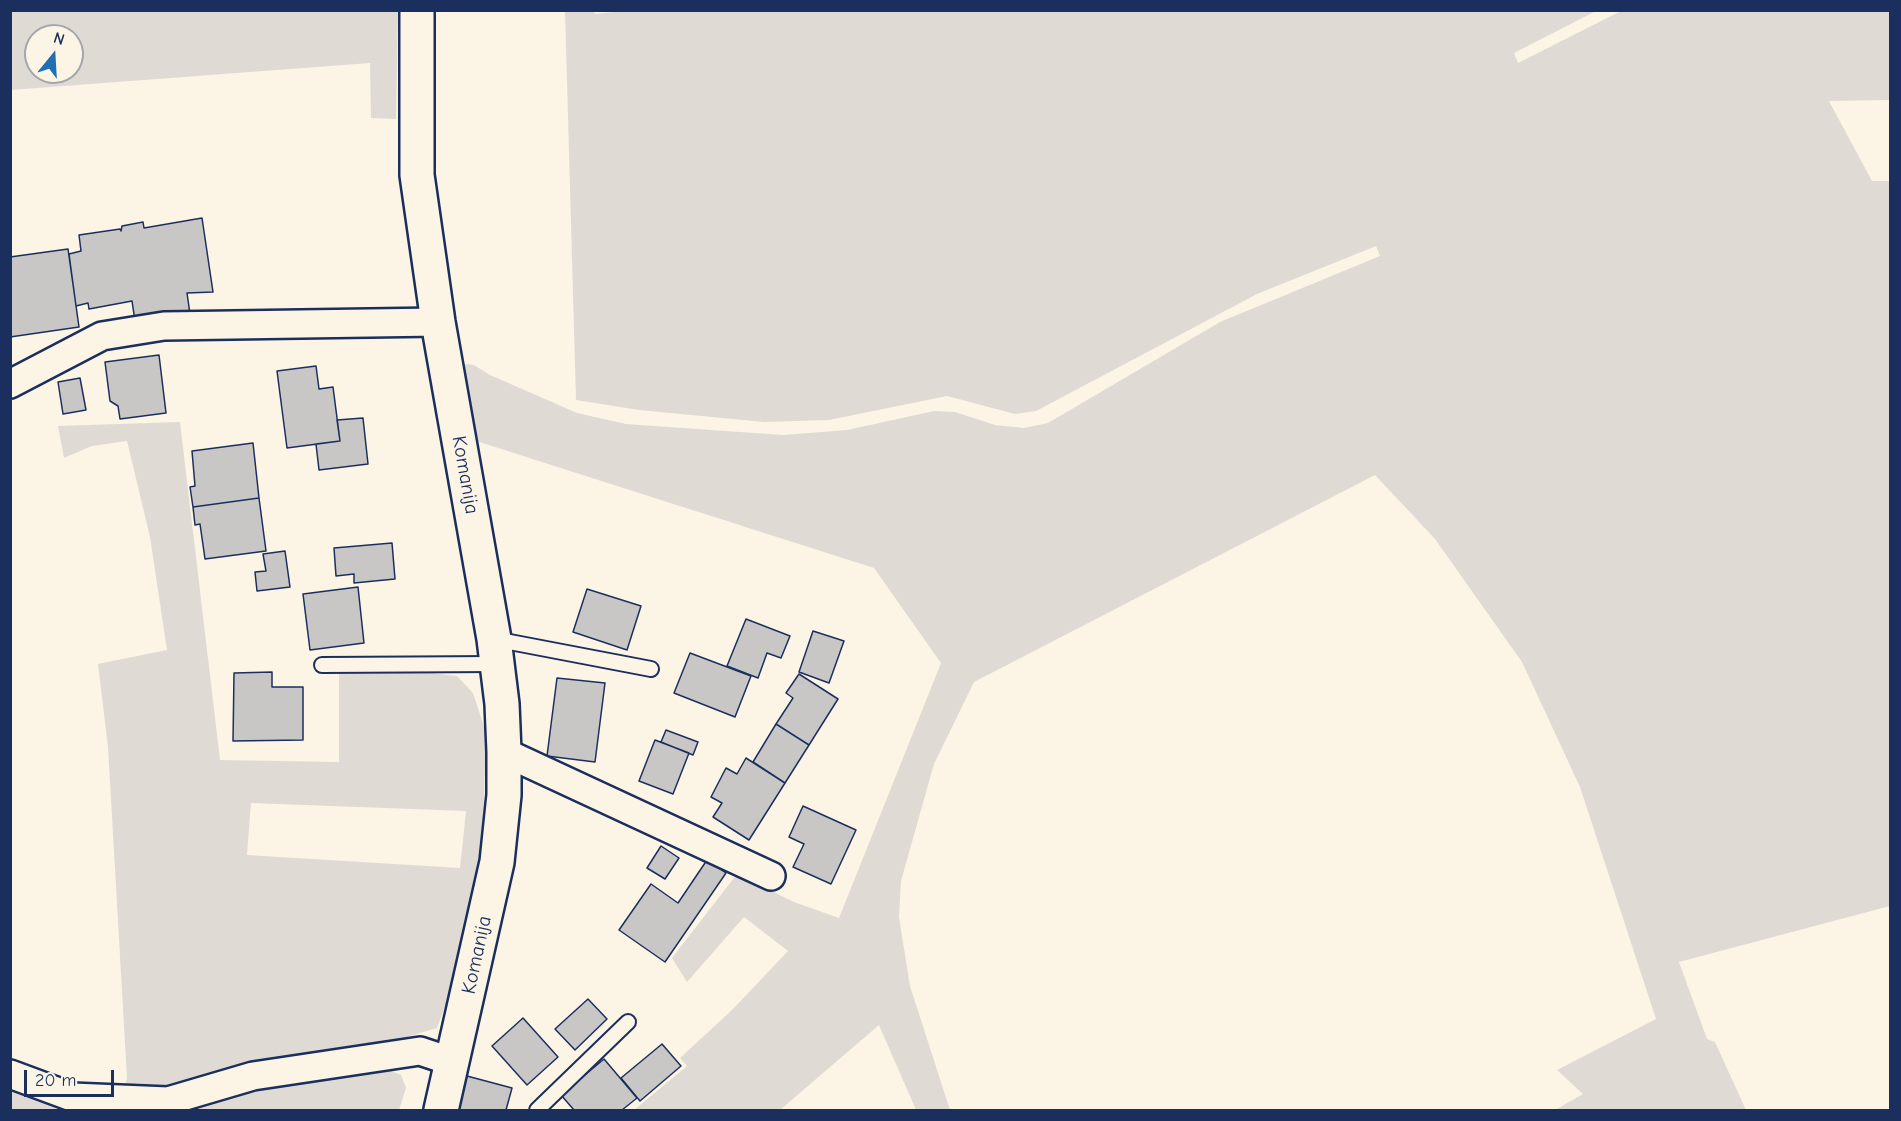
<!DOCTYPE html>
<style>
body{margin:0}
#map{position:relative;width:1901px;height:1121px;overflow:hidden;background:#fcf5e5;font-family:"Comic Neue",sans-serif}
canvas{display:block}
.frame{position:absolute;inset:0;border:12px solid #1b2f5e;pointer-events:none}
.north{position:absolute;left:24px;top:24px;width:60px;height:60px;box-sizing:border-box;background:#fcf5e5;border:2px solid #a2a6af;border-radius:50%;rotate:18deg;font-size:16px;font-weight:700;line-height:24px;text-align:center;color:#1b2f5e}
.north::after{content:'';display:block;margin:auto;width:21px;height:27px;background:#1f6fb2;clip-path:polygon(50% 0,100% 100%,50% 72%,0 100%)}
.scale{position:absolute;left:24px;top:1070px;width:90px;height:27px;box-sizing:border-box;border:3px solid #1b2f5e;border-top:0;padding-left:8px;font-size:18px;line-height:21px;white-space:nowrap;color:#1b2f5e;-webkit-text-stroke:4px #fcf5e5;paint-order:stroke}
</style>
<div id="map">
<canvas width="1901" height="1121"></canvas>
<div class="frame"></div>
<div class="north">N</div>
<div class="scale">20 m</div>
</div>
<script>
const ctx = document.querySelector('canvas').getContext('2d');
ctx.lineJoin = 'round';
function fill(path, color) { ctx.fillStyle = color; ctx.fill(path, 'evenodd'); }
function strokePath(path, color, width, dash) { ctx.strokeStyle = color; ctx.lineWidth = width; ctx.lineCap = dash ? 'butt' : 'round'; ctx.setLineDash(dash || []); ctx.stroke(path); }
function drawText(font, color, halo, rows, align = 'center') {
  ctx.font = font + ' "Comic Neue",sans-serif'; ctx.lineWidth = 4.5; ctx.setLineDash([]); ctx.textBaseline = 'middle'; ctx.strokeStyle = halo; ctx.fillStyle = color; for (const [text, x, y, turn = 0] of rows) {
    ctx.save(); ctx.translate(x, y); ctx.rotate((+turn || 0) * Math.PI / 180); ctx.textAlign = isNaN(turn) ? turn : align; if (halo) ctx.strokeText(text, 0, 0); ctx.fillText(text, 0, 0); ctx.restore();
  }
}
fill(new Path2D(`
 M11,10L398,11L396,119L371,118L370,63L11,90ZM36,36H72V72H36Z
 M632,10L1596,11L1514,53L1518,63L1621,11H1890V100L1829,101L1872,181H1890V906L1679,962L1707,1039L1715,1042L1746,1110H1555L1583,1094L1557,1070L1656,1019L1580,787L1522,662L1435,539L1375,475L974,682L934,764L901,881L899,917L910,986L950,1110H916L879,1025L780,1110H634L687,1066L680,1058L732,1010L788,951L744,917L687,982L672,958L737,874L794,902L839,918L941,663L874,568L473,440L462,374L465,364L474,365L490,375L577,413L626,424L783,435L847,430L934,411L955,412L995,425L1024,428L1048,423L1220,322L1380,256L1376,246L1257,294L1036,411L1015,414L947,396L829,420L764,422L639,410L576,400L565,11H594L595,14Z
 M180,422L220,760L339,762V674L430,673L457,676L473,693L486,733L483,830L475,902L454,981L437,1028L383,1044L159,1091L124,1094L127,1078L108,747L98,664L167,650L150,537L127,441L92,446L64,458L58,426ZM251,803L466,811L460,868L247,855Z
 M380,1066L401,1075L406,1088L399,1110H11L10,1086L46,1097L267,1084Z`), '#dfdbd4');
const building = new Path2D(`
 M202,218L213,292L187,293L190,314L135,321L132,301L89,309L88,303L76,306L69,254L81,251L79,235L120,229L121,231L122,226L143,222L144,228Z
 M68,249L79,327L10,337V257Z
 M159,355L166,413L120,419L118,406L110,401L105,362Z
 M316,366L319,389L333,387L340,441L287,448L277,371Z
 M80,378L86,410L63,414L58,382Z
 M363,418L368,464L319,470L316,444L340,441L337,420Z
 M253,443L259,498L193,507L190,487L195,486L192,451Z
 M259,498L266,551L205,559L200,524L195,525L193,507Z
 M392,543L395,579L354,583V574L336,576L334,548Z
 M285,551L290,587L257,591L255,572L266,571L263,554Z
 M358,587L364,643L310,650L303,594Z
 M587,589L641,606L627,650L573,632Z
 M746,619L790,636L781,658L767,653L758,678L727,666Z
 M813,631L844,641L829,683L799,672Z
 M690,653L751,676L735,717L674,693Z
 M272,672V687H303V740L233,741L234,673Z
 M799,674L838,699L809,745L776,724L793,698L786,693Z
 M557,678L605,683L595,762L547,756Z
 M776,724L809,745L785,783L753,762Z
 M666,730L698,742L693,755L661,742Z
 M655,740L689,753L673,794L639,781Z
 M746,758L785,783L749,840L713,817L722,803L711,797L726,768L737,774Z
 M803,806L856,830L831,884L793,867L804,844L789,837Z
 M661,846L679,858L665,879L647,868Z
 M707,860L726,873L665,962L619,930L651,884L678,903Z
 M588,999L607,1019L575,1050L555,1029Z
 M523,1018L558,1057L527,1085L492,1046Z
 M662,1044L681,1066L640,1101L621,1078Z
 M604,1059L637,1098L622,1110H574L561,1095Z
 M467,1076L512,1088L506,1110H457Z`);
fill(building, '#c8c7c6');
strokePath(building, '#1b2f5e', 1.5);
const lane = new Path2D(`
 M494,639L651,669
 M322,665L496,664
 M537,1110L628,1022`);
const street = new Path2D(`
 M10,384L102,336L164,326L438,322
 M504,752L771,876
 M10,1074L72,1097L168,1101L253,1076L420,1051L453,1062`);
const secondary = new Path2D(`
 M417,10V175L438,322L494,639L502,704L504,752V795L497,862L441,1110`);
strokePath(lane, '#1b2f5e', 18);
strokePath(street, '#1b2f5e', 32);
strokePath(secondary, '#1b2f5e', 38);
strokePath(lane, '#fcf5e5', 14);
strokePath(street, '#fcf5e5', 27);
strokePath(secondary, '#fcf5e5', 33);
drawText('20px', '#1b2f5e', '#fcf5e5', [
 ["Komanija",465,475,80],
 ["Komanija",477,955,-78]
]);
</script>
